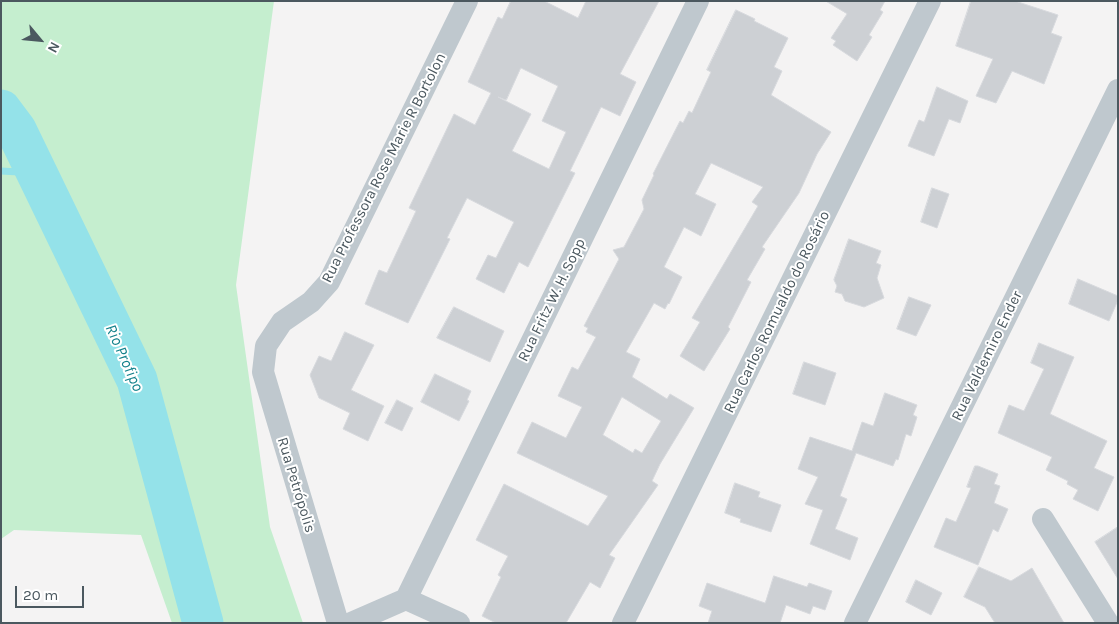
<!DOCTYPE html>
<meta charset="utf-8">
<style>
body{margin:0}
#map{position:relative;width:1119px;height:624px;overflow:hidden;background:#f4f3f3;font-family:Karla,sans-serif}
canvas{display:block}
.frame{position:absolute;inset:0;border:2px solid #4b585f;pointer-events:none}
.north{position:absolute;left:15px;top:15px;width:50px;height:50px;-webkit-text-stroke:4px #fff;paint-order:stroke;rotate:118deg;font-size:14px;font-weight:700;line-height:20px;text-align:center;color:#4b585f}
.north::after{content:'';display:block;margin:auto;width:18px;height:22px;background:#4b585f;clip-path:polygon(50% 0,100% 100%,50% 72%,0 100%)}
.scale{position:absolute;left:15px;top:586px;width:69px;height:22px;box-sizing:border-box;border:2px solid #4b585f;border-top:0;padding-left:6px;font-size:15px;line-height:18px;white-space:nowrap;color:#4b585f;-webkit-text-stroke:4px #fff;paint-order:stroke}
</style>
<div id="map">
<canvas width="1119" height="624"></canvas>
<div class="frame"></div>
<div class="north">N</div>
<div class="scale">20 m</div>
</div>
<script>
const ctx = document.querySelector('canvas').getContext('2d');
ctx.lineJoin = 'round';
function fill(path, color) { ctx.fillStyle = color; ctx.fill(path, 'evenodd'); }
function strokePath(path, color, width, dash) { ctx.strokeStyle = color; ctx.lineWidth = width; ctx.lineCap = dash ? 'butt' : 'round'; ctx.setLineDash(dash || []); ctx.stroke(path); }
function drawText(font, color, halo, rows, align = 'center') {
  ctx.font = font + ' Karla,sans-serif'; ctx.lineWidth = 4; ctx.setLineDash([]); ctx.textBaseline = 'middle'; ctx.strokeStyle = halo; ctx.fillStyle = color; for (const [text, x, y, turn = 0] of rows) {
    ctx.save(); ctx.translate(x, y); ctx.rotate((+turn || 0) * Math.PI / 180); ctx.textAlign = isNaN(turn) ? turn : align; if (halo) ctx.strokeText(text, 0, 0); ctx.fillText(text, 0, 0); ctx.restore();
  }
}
fill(new Path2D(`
 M1,1H274L236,285L270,527L303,623H172L141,535L14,530L1,539Z`), '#c5eecf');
strokePath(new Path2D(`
 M1,171L37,173`), '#94e2e9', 7);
strokePath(new Path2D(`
 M1,110L16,130L137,380L203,623`), '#94e2e9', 41);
const building = new Path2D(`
 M511,1H544L578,18L586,1H659L620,74L636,82L620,116L601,107L570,171L575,173L528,267L519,262L504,293L476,279L488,255L496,258L514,222L467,198L447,238L450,239L408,323L365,304L379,270L387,273L416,211L409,208L454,114L475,125L491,93L468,82L498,17L502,19ZM521,68L558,86L542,121L566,132L549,169L512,151L531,114L498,97L506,100Z
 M826,1H885L880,10L883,12L869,35L872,37L857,61L833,45L836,41L831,38L847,14Z
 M971,1H1015L1058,15L1051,33L1062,37L1044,84L1012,71L996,103L976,96L993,59L956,46Z
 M736,10L755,19L754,21L788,38L774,67L782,71L771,95L831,132L817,154L799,193L762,247L765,249L747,280L751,282L728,327L730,329L704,371L680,356L700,322L692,318L758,206L752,202L763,187L711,163L695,194L716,204L701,236L684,227L664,267L682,277L669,304L668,303L665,309L654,303L626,352L640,359L632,377L667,399L670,394L694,408L660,464L652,481L658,485L609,555L615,558L600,588L590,582L566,623H496L482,616L501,577L498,575L508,556L476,540L504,484L588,526L608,496L517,453L532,422L566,438L582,407L558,396L572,367L578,370L596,337L586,332L588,328L584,326L619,259L613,250L624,247L644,209L642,200L654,175L653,174L680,121L683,123L689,111L692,113L711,72L707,70ZM622,397L661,421L642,453L635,449L633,453L603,435Z
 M937,87L968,101L960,123L949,119L934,156L908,146L919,120L924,122Z
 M932,188L949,194L937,228L921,222Z
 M849,239L881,251L876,263L881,265L877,278L884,298L864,307L845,301L842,294L835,292L837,286L834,280Z
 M1078,279L1118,296V300L1109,321L1069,304Z
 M909,297L931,305L916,336L897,329Z
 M454,307L504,331L490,362L437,338Z
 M345,332L374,345L351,390L384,406L368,441L343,429L350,413L319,398L310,375L319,356L331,361Z
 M1039,343L1074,357L1050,414L1107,441L1094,468L1114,477L1098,511L1073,499L1078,490L1067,484L1068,481L1046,470L1052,457L998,433L1009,405L1024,411L1044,369L1031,363Z
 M804,362L836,373L825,405L793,394Z
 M435,374L471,391L467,400L469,401L459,421L421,402Z
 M885,393L917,405L913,415L917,417L911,436L906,434L898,460L896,459L893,466L856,453L840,496L847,499L835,529L858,538L850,560L810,544L823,510L805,504L818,477L798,469L810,437L852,451L862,422L873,426Z
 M397,400L413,408L402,431L385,423Z
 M975,466H978L998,474L994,484L1000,486L994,503L1008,509L998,532L993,529L978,565L934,547L946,518L956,522L971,488L967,487Z
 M735,483L760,492L758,497L781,505L771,532L740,522L741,519L725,513Z
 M1118,527V579L1095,542Z
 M979,567L1011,581L1032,568L1064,623H995L985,607L964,597Z
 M774,576L807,587L809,583L832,591L825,610L813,606L810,614L786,605L780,623H708L712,611L699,606L707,583L765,603Z
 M916,580L942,593L931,615L906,602Z`);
fill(building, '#cdd0d4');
strokePath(building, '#d7d9dd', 1);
strokePath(new Path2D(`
 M1043,519L1108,623
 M406,599L698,1
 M338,623L263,372L266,346L282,322L311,302L329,282L467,1
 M351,623L406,599L459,623
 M623,623L930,1
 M855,623L1118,90`), '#bfc8ce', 22);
drawText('15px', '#4b585f', '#fff', [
 ["Rua Professora Rose Marie R Bortolon",384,168,-63],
 ["Rua Fritz W. H. Sopp",552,300,-64],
 ["Rua Carlos Romualdo do Rosário",777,312,-64],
 ["Rua Valdemiro Ender",987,356,-64],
 ["Rua Petrópolis",296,485,73]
]);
drawText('italic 16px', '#13818b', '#fff', [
 ["Rio Profipo",124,358,66]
]);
</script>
